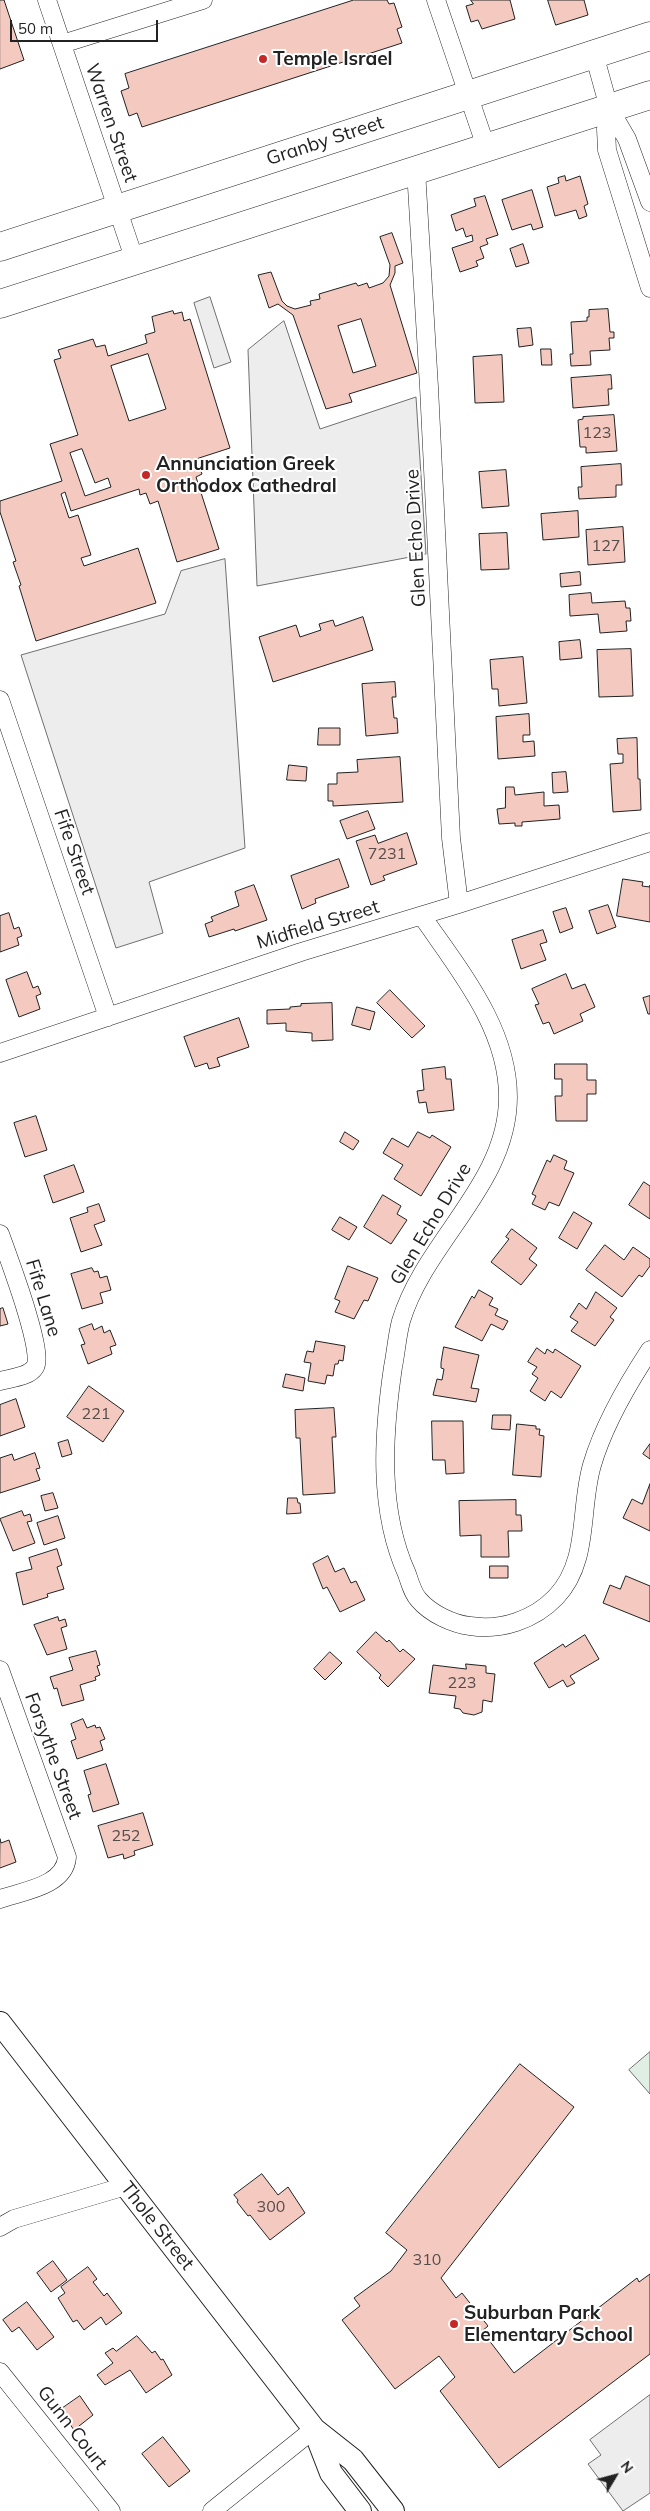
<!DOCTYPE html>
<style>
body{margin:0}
#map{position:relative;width:650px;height:2511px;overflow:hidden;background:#fff;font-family:Mulish,sans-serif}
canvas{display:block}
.north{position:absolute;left:590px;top:2451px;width:50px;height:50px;-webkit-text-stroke:4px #fff;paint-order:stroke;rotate:53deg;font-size:14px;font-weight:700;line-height:20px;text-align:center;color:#222}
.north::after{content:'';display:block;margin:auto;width:18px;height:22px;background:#222;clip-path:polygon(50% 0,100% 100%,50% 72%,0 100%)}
.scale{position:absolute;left:10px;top:20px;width:148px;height:22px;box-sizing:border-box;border:2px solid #222;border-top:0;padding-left:6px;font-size:15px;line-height:18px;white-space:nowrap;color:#222;-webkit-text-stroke:4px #fff;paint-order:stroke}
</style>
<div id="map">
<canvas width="650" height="2511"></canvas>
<div class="north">N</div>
<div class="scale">50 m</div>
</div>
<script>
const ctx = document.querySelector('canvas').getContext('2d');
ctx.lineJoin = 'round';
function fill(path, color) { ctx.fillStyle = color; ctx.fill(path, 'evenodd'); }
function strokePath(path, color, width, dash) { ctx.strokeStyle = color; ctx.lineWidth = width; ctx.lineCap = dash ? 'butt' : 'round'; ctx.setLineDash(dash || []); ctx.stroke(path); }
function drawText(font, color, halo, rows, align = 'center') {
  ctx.font = font + ' Mulish,sans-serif'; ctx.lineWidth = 4; ctx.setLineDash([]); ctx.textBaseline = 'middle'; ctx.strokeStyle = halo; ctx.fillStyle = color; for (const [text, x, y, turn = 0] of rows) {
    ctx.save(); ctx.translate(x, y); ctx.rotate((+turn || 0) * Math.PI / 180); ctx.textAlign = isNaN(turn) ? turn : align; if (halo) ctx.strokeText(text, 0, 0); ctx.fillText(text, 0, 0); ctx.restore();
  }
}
const green = new Path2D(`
 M650,2052V2094L629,2070Z`);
fill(green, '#e0efe3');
strokePath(green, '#6f6f6f', 1);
const parking = new Path2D(`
 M210,297L231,362L214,368L194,303Z
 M284,321L320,429L416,397L426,554L257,586L248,350Z
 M225,559L245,848L149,882L163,933L116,948L21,655L165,614L181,571Z
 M650,2395V2493L623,2511L588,2464L601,2455L590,2440Z`);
fill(parking, '#ededed');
strokePath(parking, '#6f6f6f', 1);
const building = new Path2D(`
 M0,0H4L24,60L0,69Z
 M354,0H387L389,4L394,3L402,27L397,29L402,43L142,127L137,113L129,116L121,91L129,88L125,74Z
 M471,0H510L515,19L482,29L478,20L471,22L466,6L473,4Z
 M548,0H584L588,15L556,25Z
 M565,176L566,181L580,176L588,204L584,206L587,216L579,219L576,210L555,216L547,187L559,183L558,178Z
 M532,190L543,227L533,230L531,224L512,230L502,200Z
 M485,196L498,235L486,239L488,244L480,247L484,258L476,261L478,266L460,272L452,248L473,241L472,235L466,237L463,228L456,231L451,215L476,206L474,199Z
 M392,233L403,263L395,266V273L390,285L417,373L349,394L352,402L326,409L293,315L278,304L269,308L258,275L271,272L282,301L287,306L295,309L311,305L310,301L320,299L319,294L356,283L358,286L367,283L369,288L383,283L389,276L390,265L380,237ZM361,319L376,366L353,373L338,326Z
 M523,244L529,263L516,267L510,249Z
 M608,309L610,332H614V338H609L610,350L590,351L591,365L571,366L570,354H573L571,322L587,321V317H589V310Z
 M173,311L174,314L182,312L184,321L190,319L230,448L196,459L202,474L196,477L219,549L177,562L158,501L150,504L146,493L140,495L139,489L71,511L65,492L61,494L69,518L78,515L91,555L81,558L84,566L138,548L156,603L36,641L19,586L21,585L13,562L16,561L0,512V501L62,481L50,444L78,435L54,360L61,358L58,350L93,339L96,347L105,345L108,356L147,343L145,335L155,332L152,317ZM148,354L166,409L129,421L111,366ZM82,449L95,483L108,478L111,487L85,496L70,453Z
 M531,328L533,345L519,347L517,329Z
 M541,349H551L552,365H542Z
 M502,355L504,402L475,403L473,357Z
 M611,375L612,389H608L609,405L573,408L571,378Z
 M614,415L617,451L586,453V447H580L578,420L583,419V417Z
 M621,464L622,485H616V497L579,499L578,487H582L581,467Z
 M506,470L509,506L482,508L479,472Z
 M578,511L579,537L543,540L541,514Z
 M623,527L625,562L588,565L586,530Z
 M507,533L509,569L481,570L479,534Z
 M580,572L581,585L561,587L560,574Z
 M591,593L592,603L625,601L626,608H630L631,621H626L627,631L600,633L598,614L570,616L569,595Z
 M363,617L373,650L273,682L259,637L296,625L300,637L321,630L319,624L333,620L335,626Z
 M580,640L582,658L560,660L559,642Z
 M631,649L633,696L599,697L597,650Z
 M523,657L527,703L499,706L498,689H492L490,660Z
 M395,682L396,697H392L394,718H397L398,733L366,736L362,684Z
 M529,714L530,735H523V742L534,741L535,756L498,759L496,717Z
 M319,728H340V745H318Z
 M637,738L638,779H640L641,810L613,812L610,764L623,763V754H618L617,739Z
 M400,757L403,802L333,806V801H328V784H337V773L358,772L357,760Z
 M289,765L307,767L306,781L287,780Z
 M566,772L568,792L553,793L552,773Z
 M506,787H514L515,795L544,792V806L559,805L560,819L522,822V826H515V823L499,824L497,809L505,808Z
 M368,811L375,829L347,839L340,821Z
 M407,833L417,864L383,876L385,880L371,885L356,841L375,835L378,843Z
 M339,859L349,887L315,899L316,903L302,909L291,876Z
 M623,879L643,882L642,886L650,887V885V922L617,916Z
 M254,885L267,920L235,931L234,929L209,937L205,924L213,921L211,917L239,906L235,892Z
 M608,905L616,927L597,934L589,911Z
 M566,908L573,928L560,933L553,912Z
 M9,913L14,929L19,927L22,936L17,938L19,945L0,952V916Z
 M543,930L547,942L540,944L546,960L521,969L512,940Z
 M27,972L33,988L38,986L41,994L36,996L40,1009L19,1017L6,980Z
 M566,974L572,989L585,984L595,1007L580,1014L583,1021L554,1034L549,1022L543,1024L535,1005L539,1004L532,989Z
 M390,990L425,1026L412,1038L377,1003Z
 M650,996V1014H648L643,998Z
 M332,1003L333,1040L312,1041V1033L286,1031V1023L267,1024V1010L290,1009V1007L301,1006V1004Z
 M357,1007L375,1012L370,1030L352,1025Z
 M239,1018L249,1047L217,1058L220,1066L209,1069L207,1063L195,1067L184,1037Z
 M555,1064H587V1080H596V1094H587V1121H556L555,1096H562V1079H555Z
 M445,1067L446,1079H451L454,1110L428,1113L426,1102L419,1103L417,1091L424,1090L422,1070Z
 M36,1116L47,1150L25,1157L14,1123Z
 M345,1132L359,1141L353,1150L340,1142Z
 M418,1132L430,1138L432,1135L451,1147L421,1196L394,1179L403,1165L383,1153L392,1138L408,1147Z
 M554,1155L567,1161L564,1169L574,1173L559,1206L549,1202L545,1210L532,1204L536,1196L532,1194L547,1160L550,1162Z
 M74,1165L84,1192L53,1203L44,1176Z
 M644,1182L650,1186V1219L629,1205Z
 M383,1195L401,1206L397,1214L407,1220L391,1244L364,1227Z
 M99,1204L105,1221L94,1225L102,1245L81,1252L70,1218L88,1212L87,1208Z
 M574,1212L592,1223L577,1249L559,1238Z
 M340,1217L357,1227L349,1240L332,1230Z
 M512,1229L537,1248L529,1259L537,1265L521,1285L491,1262L509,1239L506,1237Z
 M605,1245L624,1260L633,1247L650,1259V1266L642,1277L639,1275L622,1297L586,1270Z
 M348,1266L378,1278L368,1301L364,1300L354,1319L335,1312L340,1301L335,1299Z
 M92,1268L94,1272L98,1271L100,1278L107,1276L111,1290L100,1293L103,1303L82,1309L71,1274Z
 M479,1290L493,1298L489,1305L498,1309L495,1315L508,1321L503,1330L491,1324L482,1341L455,1327L472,1296L474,1298Z
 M596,1292L617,1308L610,1317L614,1320L595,1346L571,1331L578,1322L570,1317L579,1303L586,1309Z
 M3,1308L8,1324L0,1326V1309Z
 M92,1324L94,1330L102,1326L104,1333L110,1330L116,1345L110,1347L112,1354L88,1364L81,1345L85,1344L79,1329Z
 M316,1341L345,1346L343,1361L339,1360L338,1364H335L333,1376L327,1375L325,1384L308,1381L311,1363L304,1362L307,1351L313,1352Z
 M444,1347L479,1355L471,1388L479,1389L476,1402L433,1395L437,1379L442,1380L444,1369L441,1368V1363Z
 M537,1348L545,1354L547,1349L553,1353L555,1349L581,1366L561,1398L551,1391L545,1401L530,1391L538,1378L532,1374L537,1367L528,1362Z
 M286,1374L305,1378L303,1391L283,1387Z
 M89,1386L124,1411L103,1442L67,1417Z
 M16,1399L25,1427L0,1436V1405Z
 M334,1408L336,1437H332L335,1493L303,1495L300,1438H296L295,1410Z
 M493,1415H511L510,1430L492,1429Z
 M432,1421H463L464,1473L446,1474L445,1460H433Z
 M517,1424L536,1426V1429H540L539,1435L544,1436L541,1477L513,1475Z
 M68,1440L72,1454L62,1457L58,1443Z
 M650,1444V1459L643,1454Z
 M35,1453L40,1468L36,1469L40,1480L0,1493V1458L12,1454L14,1460Z
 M650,1484V1531L623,1518L632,1499L642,1504Z
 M53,1493L58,1508L45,1511L41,1496Z
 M288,1498H297L298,1503H300L301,1513L287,1514Z
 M516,1500V1515H521L522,1531H508L509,1557H481V1535L460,1536L459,1501Z
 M22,1511L24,1516L30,1514L32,1521L27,1522L35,1543L13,1551L0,1519Z
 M58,1516L65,1538L44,1545L37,1523Z
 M57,1549L62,1565L57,1567L64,1589L47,1594L48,1597L23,1605L16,1573L32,1569L29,1558Z
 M328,1556L335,1572L344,1568L351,1583L356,1581L365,1600L340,1612L327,1587L323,1589L313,1564Z
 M490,1566H508V1578H490Z
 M626,1576L650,1586V1622L603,1603L610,1585L620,1589Z
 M58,1617L59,1621L65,1619L67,1626L61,1628L67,1649L47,1655L34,1625Z
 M376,1632L387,1642L389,1640L400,1652L403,1649L415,1659L388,1687L379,1678L381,1675L357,1652Z
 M585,1635L599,1659L570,1676L575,1683L567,1687L563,1680L549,1688L534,1663L563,1644L565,1647Z
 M96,1651L100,1665L97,1666L100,1675L95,1677L96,1680L80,1685L84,1700L62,1706L57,1688L54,1689L50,1677L73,1670L69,1658Z
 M330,1652L342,1663L325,1680L314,1669Z
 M466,1664L486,1666V1673L495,1674L492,1702L483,1700L482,1712L474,1715L463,1713L460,1709L454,1708L456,1696L429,1693L433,1665L466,1669Z
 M83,1719L87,1728L95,1725L96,1728L100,1727L105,1739L100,1741L103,1750L77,1759L71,1741L76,1739L71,1724Z
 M106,1764L119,1804L93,1812L88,1795L91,1794L84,1771Z
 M143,1813L153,1845L134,1851L135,1855L124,1859L123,1854L108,1858L98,1826Z
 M0,1839L1,1843L9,1840L16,1862L0,1868Z
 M520,2064L574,2107L441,2278L456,2298L462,2293L488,2326L482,2331L514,2373L637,2278L639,2282L650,2274V2354L499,2468L440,2391L455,2377L439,2356L395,2389L342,2320L360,2306L354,2298L391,2271L407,2250L386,2233Z
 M262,2174L278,2195L288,2187L305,2213L270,2240L250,2215L248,2216L237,2202L238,2200L234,2195Z
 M53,2261L67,2280L51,2292L37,2273Z
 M88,2267L97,2279L93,2282L104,2296L107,2293L122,2313L106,2325L101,2317L84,2330L77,2320L73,2322L58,2298L65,2293L61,2287Z
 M27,2302L54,2337L37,2350L19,2327L12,2332L3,2320Z
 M137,2336L152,2353L155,2351L161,2360L163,2359L172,2375L146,2393L130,2370L105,2385L97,2375L113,2363L105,2353L113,2348L116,2351Z
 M80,2396L93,2415L74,2430L60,2410Z
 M163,2437L190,2471L169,2487L142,2454Z`);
fill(building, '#f3c9c0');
strokePath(building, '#222', 1);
const minor = new Path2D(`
 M47,0L135,261
 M436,0L486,147
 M62,44L203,0
 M594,54L609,108L627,139L650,202
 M609,108L606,129L607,150L650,288
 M416,170L429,387L451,838L459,904
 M0,700L108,1017
 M422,916C459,970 508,1028 508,1097C508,1184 425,1241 401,1321C397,1336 396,1352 393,1367C383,1435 378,1510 407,1574C410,1583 413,1594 419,1600C431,1614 453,1624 470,1626C501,1631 534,1620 556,1597C590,1561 579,1509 592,1465C604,1424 627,1385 650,1350
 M0,1053L301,952L459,904L650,842
 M0,1234C7,1254 45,1353 35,1367C29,1377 11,1378 0,1381
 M0,1670L67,1857C65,1886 23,1891 0,1899
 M0,2227L14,2219L126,2186
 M0,2372L111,2511
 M212,2511L314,2429`);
const tertiary = new Path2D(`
 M0,2023L314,2429L331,2473L360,2511
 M315,2430L353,2460L393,2511`);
const primary = new Path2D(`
 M0,247L650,36
 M0,304L650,95`);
strokePath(minor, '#222', 19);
strokePath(tertiary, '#222', 24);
strokePath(primary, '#222', 29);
strokePath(minor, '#fff', 18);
strokePath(tertiary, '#fff', 22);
strokePath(primary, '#fff', 28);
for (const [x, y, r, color] of [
 [263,59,5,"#c62828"],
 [146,475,5,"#c62828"],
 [454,2324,5,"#c62828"]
]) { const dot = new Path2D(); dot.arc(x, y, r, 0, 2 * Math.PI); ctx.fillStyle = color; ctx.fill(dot); strokePath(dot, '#fff', 2); }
drawText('16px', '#564c4a', null, [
 ["123",597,433],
 ["127",606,546],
 ["7231",387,854],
 ["221",96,1414],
 ["223",462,1683],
 ["252",126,1836],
 ["300",271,2207],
 ["310",427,2260]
]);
drawText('bold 19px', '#222', '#fff', [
 ["Temple Israel",273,59],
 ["Annunciation Greek",156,464],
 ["Orthodox Cathedral",156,486],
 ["Suburban Park",464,2313],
 ["Elementary School",464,2335]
], 'left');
drawText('19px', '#222', '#fff', [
 ["Warren Street",111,123,71],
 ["Granby Street",325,141,-18],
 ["Glen Echo Drive",416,538,-93],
 ["Fife Street",74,852,71],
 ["Midfield Street",318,925,-17],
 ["Glen Echo Drive",431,1224,-59],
 ["Fife Lane",43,1298,73],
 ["Forsythe Street",53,1756,70],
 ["Thole Street",157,2226,52],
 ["Gunn Court",72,2428,52]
]);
</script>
